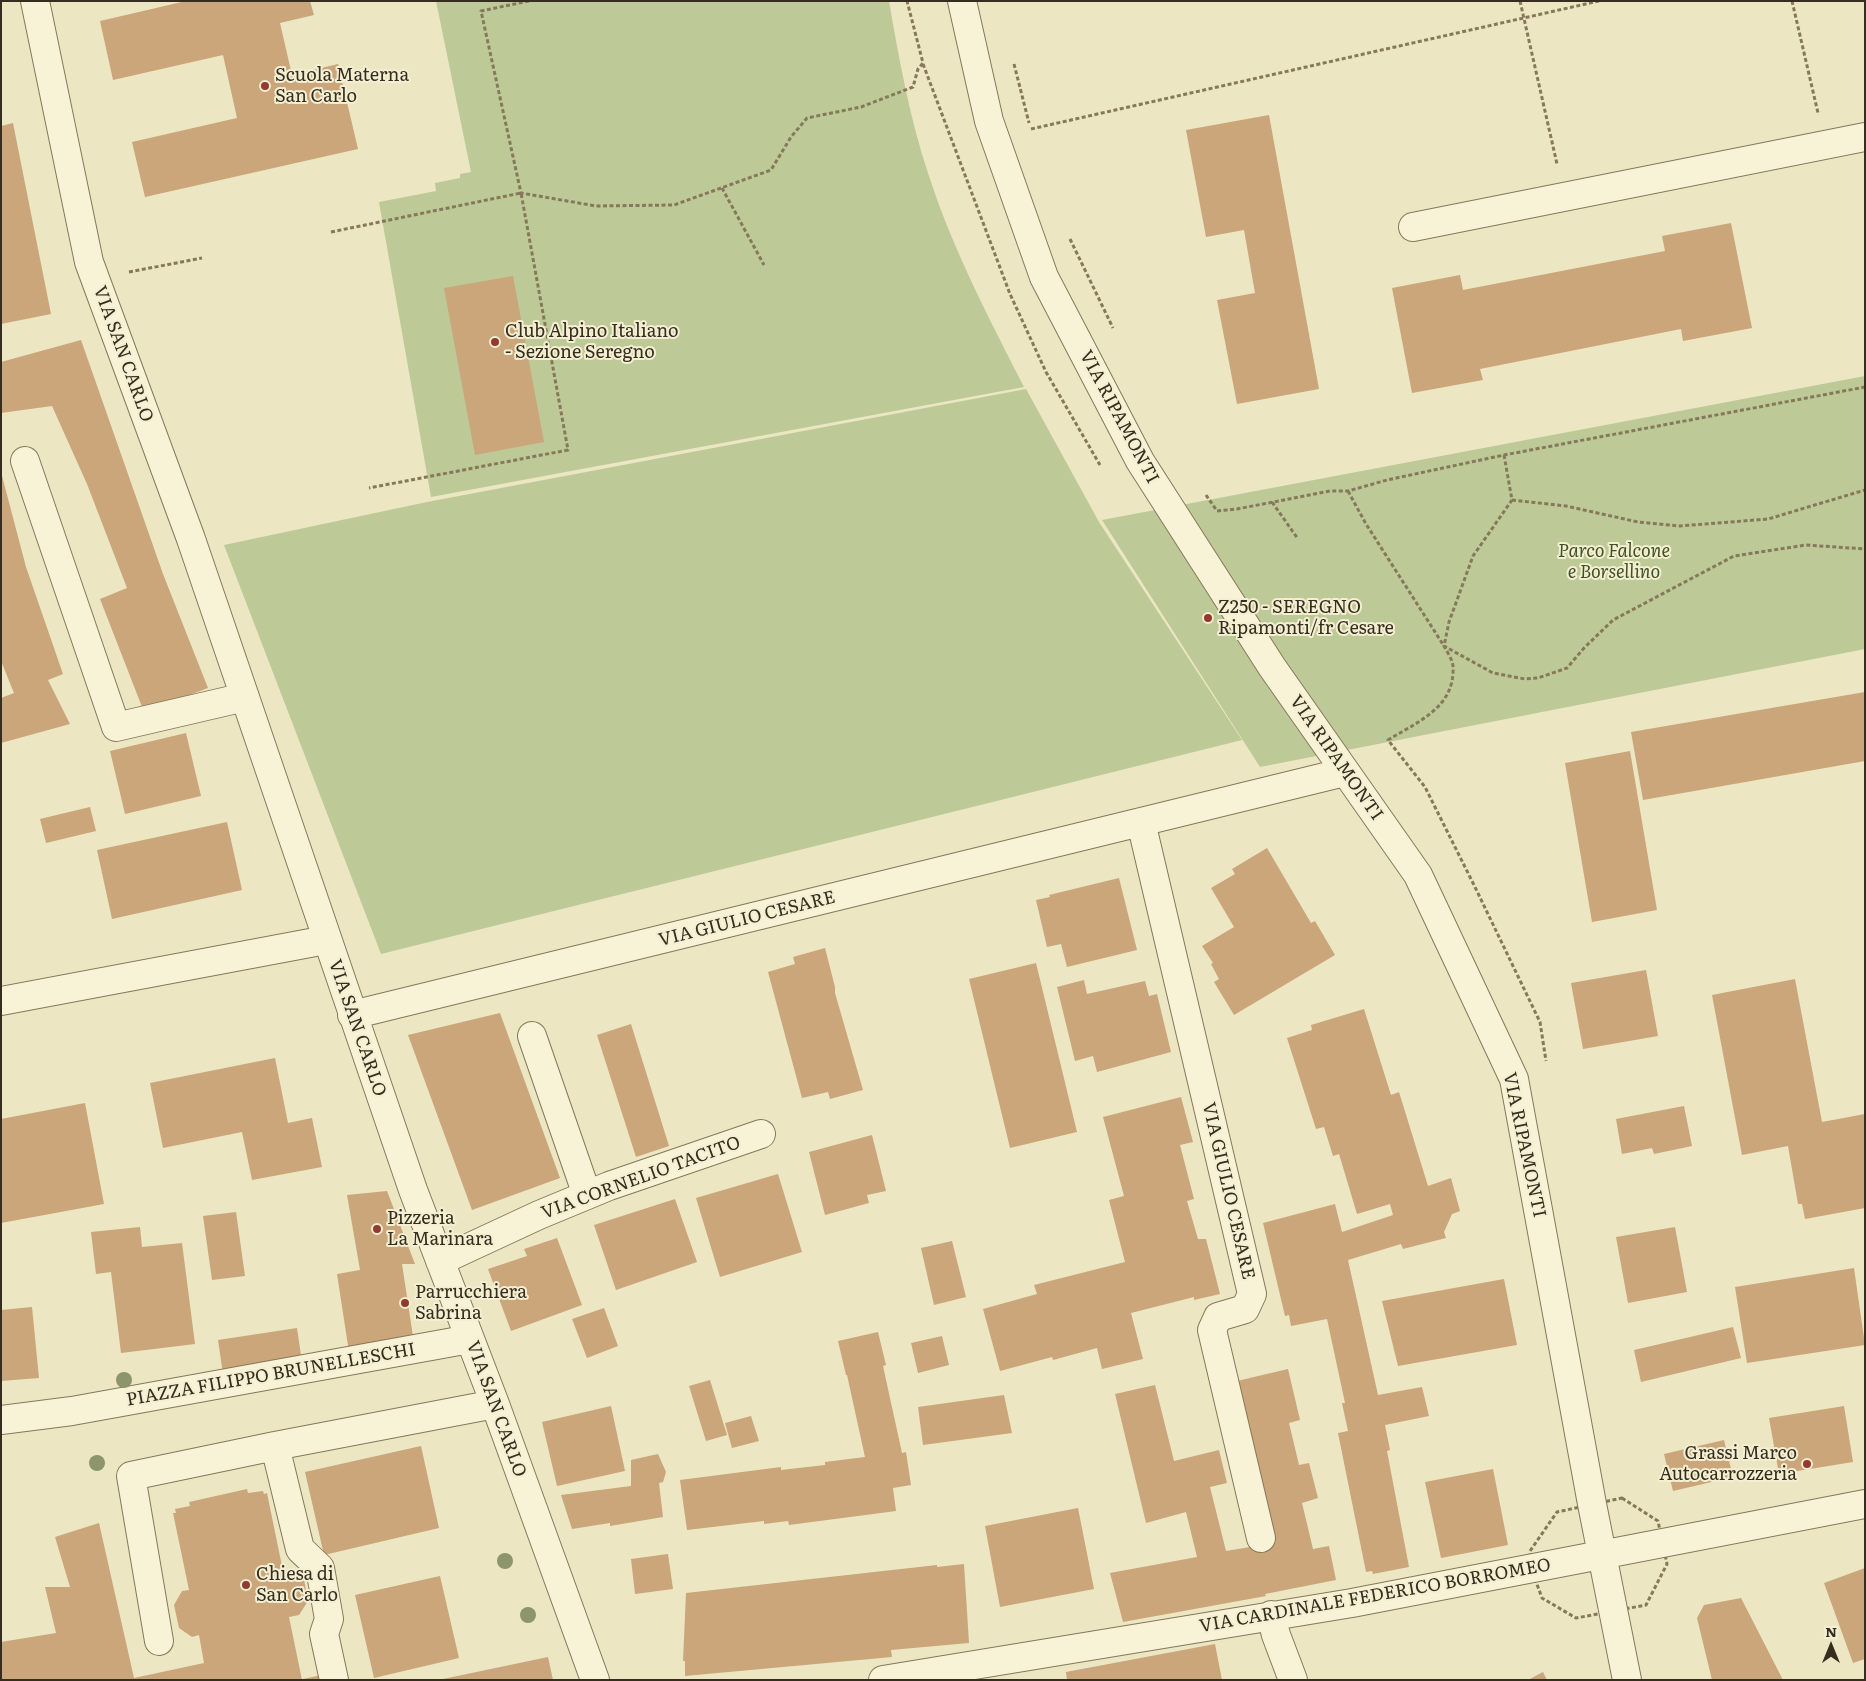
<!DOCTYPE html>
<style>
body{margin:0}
#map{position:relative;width:1866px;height:1681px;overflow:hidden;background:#ece6c3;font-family:Literata,serif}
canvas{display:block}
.frame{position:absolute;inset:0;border:2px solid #362d1e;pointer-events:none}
.north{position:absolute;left:1806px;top:1621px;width:50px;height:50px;-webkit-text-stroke:4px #f4efd2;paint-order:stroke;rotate:0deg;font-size:14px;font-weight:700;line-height:20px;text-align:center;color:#362d1e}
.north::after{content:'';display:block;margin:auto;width:18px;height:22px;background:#362d1e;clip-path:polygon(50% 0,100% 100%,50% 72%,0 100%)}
</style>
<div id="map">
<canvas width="1866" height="1681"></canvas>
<div class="frame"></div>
<div class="north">N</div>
</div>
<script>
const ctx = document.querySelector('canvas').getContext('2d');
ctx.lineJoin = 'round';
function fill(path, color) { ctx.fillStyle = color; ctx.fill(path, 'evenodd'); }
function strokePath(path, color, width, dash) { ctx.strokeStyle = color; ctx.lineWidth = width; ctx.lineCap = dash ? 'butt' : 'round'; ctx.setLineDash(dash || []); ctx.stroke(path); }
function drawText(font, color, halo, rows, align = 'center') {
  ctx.font = font + ' Literata,serif'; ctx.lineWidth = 4; ctx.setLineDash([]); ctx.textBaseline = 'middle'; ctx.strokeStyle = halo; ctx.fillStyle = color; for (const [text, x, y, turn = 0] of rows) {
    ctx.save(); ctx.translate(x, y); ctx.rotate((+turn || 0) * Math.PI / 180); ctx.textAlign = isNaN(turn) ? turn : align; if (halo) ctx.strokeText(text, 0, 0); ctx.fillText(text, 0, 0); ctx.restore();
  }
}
fill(new Path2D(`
 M436,1H889C899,59 910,120 929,176C953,250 989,318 1024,387L431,497L379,202L436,191L435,183L460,178V174L471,172Z
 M1865,376V649L1260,767L1102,520Z
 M1026,389L1099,522L1242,740L381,954L224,545L427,502Z`), '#bdca97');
fill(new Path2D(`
 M186,1H310L314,15L280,23L292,75L338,64L358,149L145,197L132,142L237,118L223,55L113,80L100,21Z
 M1269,115L1319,389L1237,404L1217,300L1255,293L1244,230L1206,237L1186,130Z
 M13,123L51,314L1,324V126Z
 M1731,223L1752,328L1683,341L1681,329L1480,369L1483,380L1412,393L1392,288L1460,275L1463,290L1665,251L1662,236Z
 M513,276L544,442L475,455L444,288Z
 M81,340L163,574L208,688L144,712L100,599L127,588L87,484L52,406L1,413V362Z
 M1,472L26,567L63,674L48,680L70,724L1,743V698L14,693L1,661Z
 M1865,692V761L1643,800L1631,732Z
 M186,733L201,796L125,814L110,751Z
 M1630,751L1657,910L1592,922L1565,763Z
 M90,807L96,831L46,843L40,819Z
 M227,822L242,890L112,919L97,850Z
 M1267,848L1311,923L1315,921L1335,955L1234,1015L1214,982L1219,979L1211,964L1213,963L1202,946L1234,927L1211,888L1235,874L1232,869Z
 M1119,878L1137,950L1067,967L1061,944L1047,947L1036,900L1050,897L1049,895Z
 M825,948L835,987V993L863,1090L830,1099L828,1092L802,1098L768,972L795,964L793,957Z
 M1036,963L1077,1132L1010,1148L969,979Z
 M1646,970L1658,1036L1583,1049L1571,983Z
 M1795,979L1822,1122L1865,1114V1208L1805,1219L1802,1204H1798L1788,1146L1742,1155L1712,995Z
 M1084,980L1087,994L1145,981L1149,996L1157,994L1171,1052L1097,1072L1093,1056L1075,1061L1057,987Z
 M1364,1009L1391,1095L1399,1092L1428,1186L1451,1178L1460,1211L1452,1214L1444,1232L1446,1238L1403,1249L1401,1244L1348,1260L1378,1395L1422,1387L1429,1416L1385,1425L1390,1450L1387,1451L1409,1567L1373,1574L1372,1571L1366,1572L1338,1433L1348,1431L1342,1403H1345L1327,1319L1291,1326L1289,1315L1285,1316L1263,1223L1335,1204L1342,1232L1393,1215L1390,1204L1357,1214L1339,1154L1333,1156L1324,1127L1316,1129L1287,1038L1312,1030L1311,1025Z
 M500,1013L560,1178L472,1210L408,1035Z
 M631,1024L669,1146L636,1157L597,1035Z
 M275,1058L288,1123L312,1118L322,1167L252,1180L242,1132L163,1148L150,1083Z
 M1181,1097L1193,1142L1180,1145L1194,1199L1187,1201L1198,1239H1206L1220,1294L1194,1300V1297L1131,1313L1143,1359L1102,1369L1097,1348L1053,1360L1052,1357L1000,1371L983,1309L1037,1294L1034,1285L1125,1262L1109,1200L1124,1196L1103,1117Z
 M85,1103L104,1204L1,1223V1119Z
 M1684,1106L1692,1146L1654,1154L1652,1148L1622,1154L1616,1119Z
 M872,1135L886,1191L867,1195L869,1203L825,1215L809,1152Z
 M778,1174L802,1252L720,1277L696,1198Z
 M387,1191L415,1264H402L414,1343L349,1352L337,1274L360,1270L347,1195Z
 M675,1199L697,1262L616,1290L594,1225Z
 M236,1212L245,1276L212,1280L203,1216Z
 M140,1227L142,1247L182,1243L195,1344L121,1353L111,1272L96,1274L91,1232Z
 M1675,1227L1687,1292L1628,1303L1616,1237Z
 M557,1238L582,1305L511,1331L488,1269L527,1256L524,1249Z
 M952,1241L966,1297L934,1305L921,1248Z
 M1854,1268L1865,1345L1747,1363L1735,1287Z
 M1504,1279L1517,1345L1398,1366L1382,1301Z
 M32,1307L39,1378L1,1381V1310Z
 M604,1308L618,1346L587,1358L572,1319Z
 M1733,1327L1741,1358L1641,1382L1634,1350Z
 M297,1328L302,1362L223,1374L218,1340Z
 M878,1332L886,1365L883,1366L902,1453L906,1452L911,1485L893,1488L896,1511L789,1525L788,1521L764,1524V1521L687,1530L680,1480L781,1467V1470L825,1465V1462L865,1457L847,1375H846L838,1341Z
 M942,1336L949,1365L918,1373L911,1343Z
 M1288,1369L1300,1420L1289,1423L1299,1465L1309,1463L1318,1498L1302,1503L1313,1549L1329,1546L1336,1580L1265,1594L1266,1596L1123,1622L1110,1573L1197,1557L1186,1512L1146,1523L1115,1394L1155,1385L1174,1461L1219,1450L1227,1483L1210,1487L1226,1551L1256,1546L1237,1381Z
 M710,1380L727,1435L706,1441L689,1386Z
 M1004,1395L1012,1433L923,1445L918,1407Z
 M611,1406L625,1471L557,1486L542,1422Z
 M1844,1406L1853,1462L1779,1474L1769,1418Z
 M751,1416L759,1441L732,1448L725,1423Z
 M1724,1440L1733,1477L1673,1491L1664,1454Z
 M421,1446L439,1528L324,1555L305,1472Z
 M658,1454L666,1472L663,1482L659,1483L663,1517L610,1526V1523L572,1529L561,1495L631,1486V1460Z
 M1493,1469L1508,1545L1441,1558L1425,1482Z
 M247,1489L248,1493L263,1491L264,1494L267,1493L283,1571L289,1570L304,1579L308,1601L299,1615L289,1617L302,1680H1V1642L56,1633L45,1587H70L55,1537L99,1523L134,1678L204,1663L199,1635L192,1637L179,1628L174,1605L182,1591L189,1590L173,1513H176L175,1509L190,1506L189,1502Z
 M1078,1508L1094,1589L1000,1607L985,1526Z
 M668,1554L673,1589L635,1594L631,1559Z
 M964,1564L969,1643L891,1650L892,1657L685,1676V1661H683L686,1593L937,1565V1567Z
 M1865,1568V1659L1853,1663L1824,1583Z
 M440,1576L459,1658L374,1678L355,1595Z
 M1741,1598L1783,1680H1712L1697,1618L1704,1605Z
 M1215,1644L1222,1680H1067L1066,1672Z
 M548,1657L553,1680H443V1679Z
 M1543,1672L1547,1680H1528Z
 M326,1674L327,1680H303V1679Z`), '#caa67a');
const minor = new Path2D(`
 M35,1L89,262L191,539L413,1190L495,1404L595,1680
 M962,1L989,121L1044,277L1140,461L1272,667L1418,875L1514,1079L1592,1504L1627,1680
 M1413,227L1865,137
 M25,461L116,727L245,697
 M1141,822L1252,1294L1245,1309L1218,1317L1212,1330L1261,1538
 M1,1001L326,940
 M352,1015L1345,772
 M532,1036L587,1195
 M440,1261L539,1215L609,1186L761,1134
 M1,1420L72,1411L470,1339
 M1271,1615L1276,1635L1293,1680
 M159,1641L131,1476L275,1446
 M334,1680L324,1634L329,1619L320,1568L300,1549L275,1446L495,1404
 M883,1680L1352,1603L1865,1504`);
strokePath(minor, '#86785a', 30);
strokePath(new Path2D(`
 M529,1L481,11L521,193L596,206L674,205L771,170L791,137L807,118L861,107L913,87L918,69L923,63L907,1
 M1520,1L1557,164
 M1792,1L1818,113
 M923,64L1010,294L1046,372L1100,465
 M1014,64L1029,123
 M1031,129L1599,1
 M722,188L764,265
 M331,232L521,193L568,450L369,488
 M1070,239L1113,328
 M129,272L202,258
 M1504,455L1512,500L1473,556L1449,622L1444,646L1493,673L1525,679L1538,678L1567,668L1584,648L1613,620L1734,556L1806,545L1865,549
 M1348,491L1366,524L1444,646C1447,652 1453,660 1453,667C1455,708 1417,722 1388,740L1425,787L1474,885L1540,1022L1546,1061
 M1206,495L1217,511L1237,509L1330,491H1348L1387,480L1504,455L1865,387
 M1512,500L1566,506L1638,522L1679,526L1768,519L1865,490
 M1272,502L1298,539
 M1622,1498L1658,1521L1667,1564L1646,1605L1576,1618L1542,1598L1531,1568L1530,1551L1557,1512Z`), '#86785a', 3, [4, 2.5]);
strokePath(minor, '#f8f2d6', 28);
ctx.fillStyle = '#8d956c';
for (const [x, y] of [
 [124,1380],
 [97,1463],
 [505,1561],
 [528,1615]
]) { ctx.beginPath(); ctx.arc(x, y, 8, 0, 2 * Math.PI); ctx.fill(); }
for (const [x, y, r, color] of [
 [265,86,5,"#933a2c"],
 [495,342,5,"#933a2c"],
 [1208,618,5,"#933a2c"],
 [377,1229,5,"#933a2c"],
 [405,1303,5,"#933a2c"],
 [1807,1464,5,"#933a2c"],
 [246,1585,5,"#933a2c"]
]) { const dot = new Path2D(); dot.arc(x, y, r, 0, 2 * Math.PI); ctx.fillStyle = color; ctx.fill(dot); strokePath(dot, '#f4efd2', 2); }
drawText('18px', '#362d1e', '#f4efd2', [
 ["Scuola Materna",275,76],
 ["San Carlo",275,97],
 ["Club Alpino Italiano",505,332],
 ["- Sezione Seregno",505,353],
 ["Z250 - SEREGNO",1218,608],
 ["Ripamonti/fr Cesare",1218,629],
 ["Pizzeria",387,1219],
 ["La Marinara",387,1240],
 ["Parrucchiera",415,1293],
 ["Sabrina",415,1314],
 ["Grassi Marco",1797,1454,"right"],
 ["Autocarrozzeria",1797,1475,"right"],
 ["Chiesa di",256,1575],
 ["San Carlo",256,1596]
], 'left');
drawText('18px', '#362d1e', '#f4efd2', [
 ["VIA SAN CARLO",123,354,70],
 ["VIA RIPAMONTI",1119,417,62],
 ["VIA RIPAMONTI",1336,758,55],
 ["VIA GIULIO CESARE",747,919,-14],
 ["VIA SAN CARLO",357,1028,71],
 ["VIA RIPAMONTI",1524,1145,78],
 ["VIA CORNELIO TACITO",641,1178,-20],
 ["VIA GIULIO CESARE",1228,1191,77],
 ["PIAZZA FILIPPO BRUNELLESCHI",271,1375,-10],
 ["VIA SAN CARLO",496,1409,70],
 ["VIA CARDINALE FEDERICO BORROMEO",1375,1596,-10]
]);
drawText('italic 18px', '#405225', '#f4efd2', [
 ["Parco Falcone",1614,552],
 ["e Borsellino",1614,573]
]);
</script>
